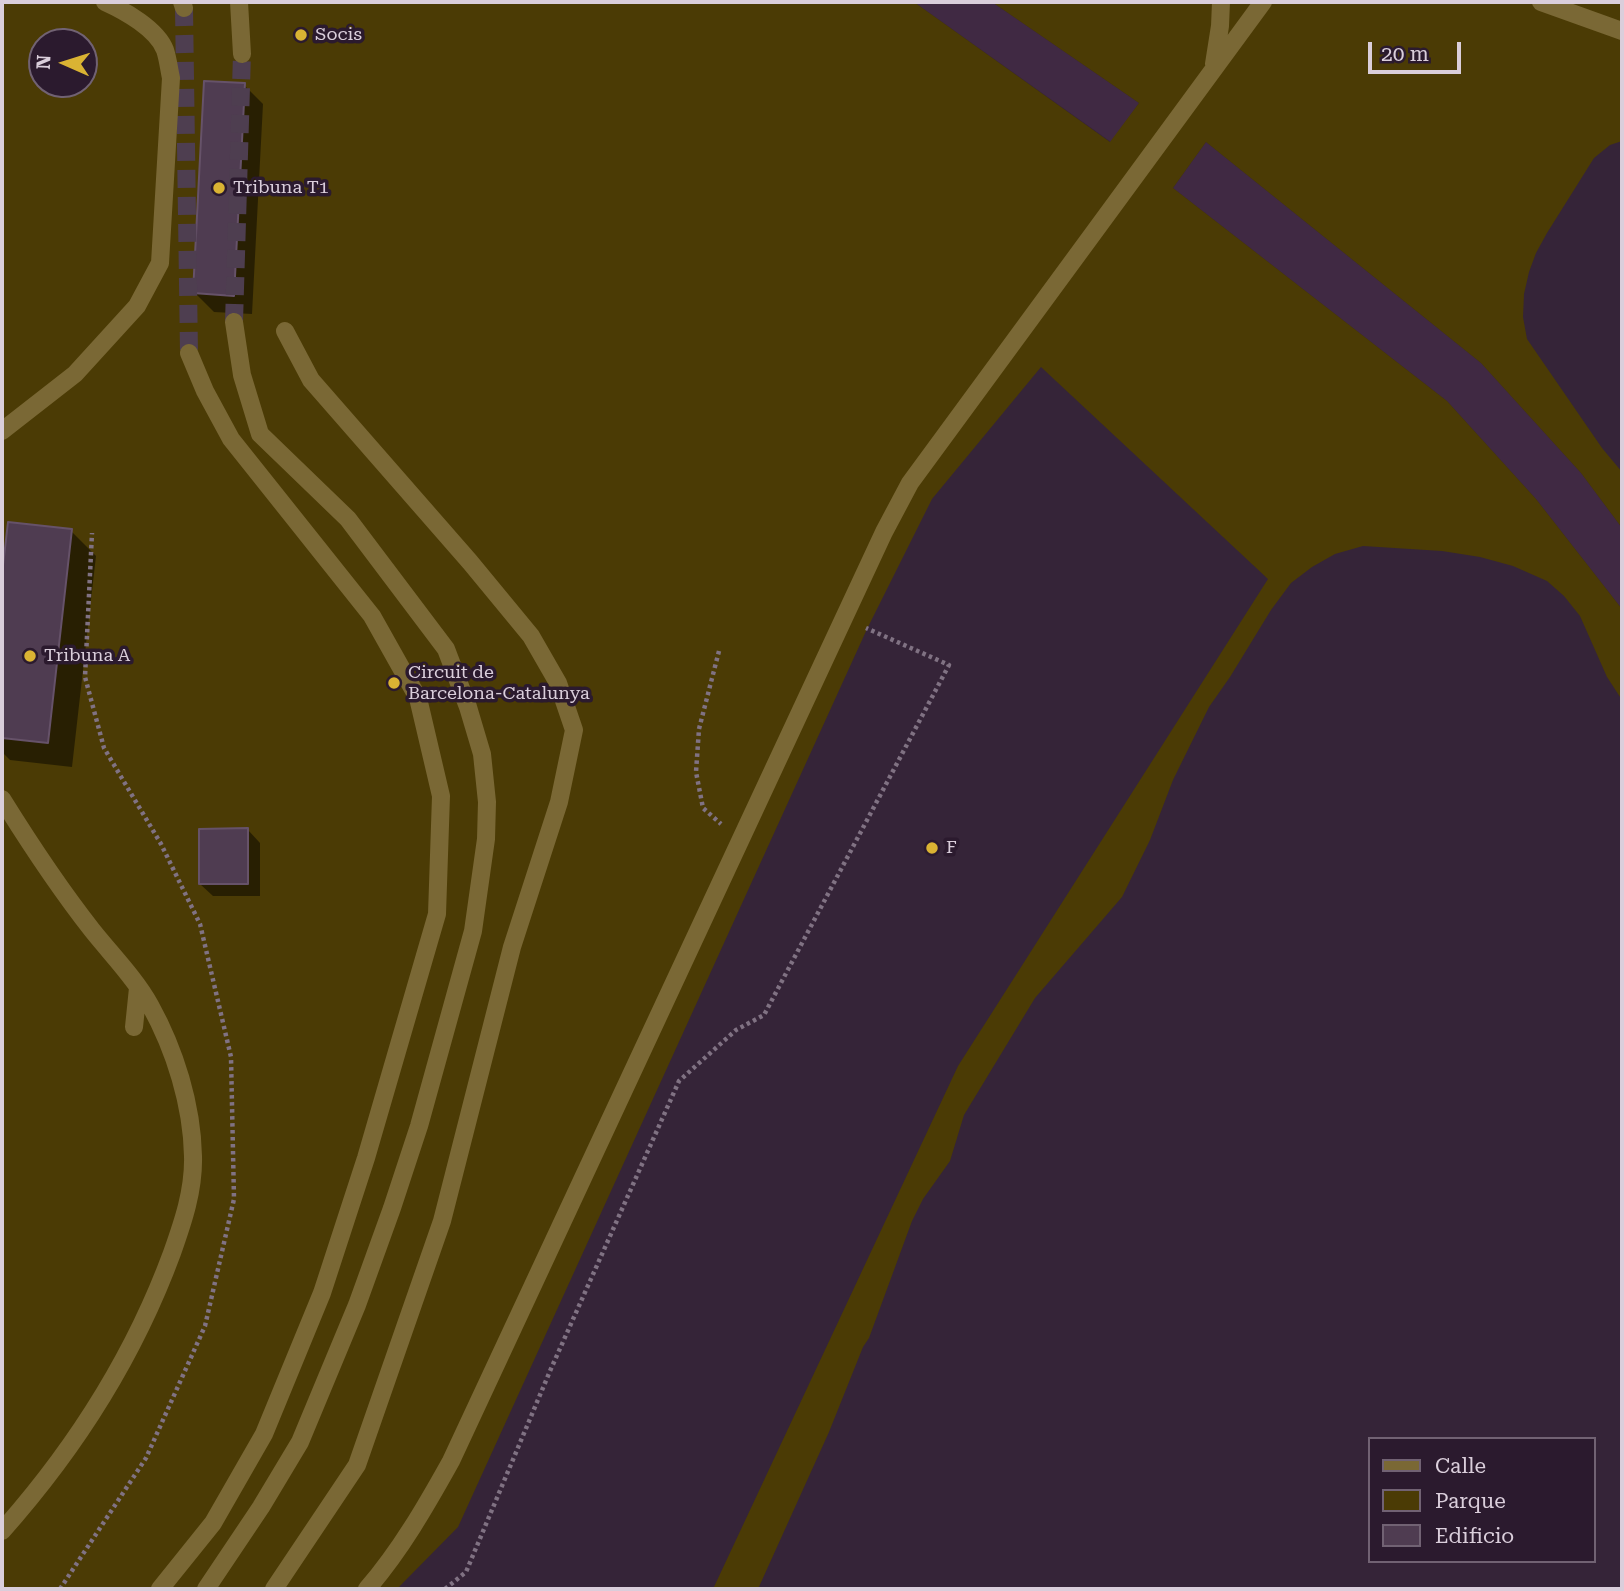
<!DOCTYPE html>
<style>
body{margin:0}
#map{position:relative;width:1624px;height:1591px;overflow:hidden;background:#352438;font-family:"Roboto Serif",serif}
canvas{display:block}
.frame{position:absolute;inset:0;border:4px solid #dacedb;pointer-events:none}
.legend{position:absolute;left:1368px;top:1437px;width:228px;height:126px;box-sizing:border-box;background:#2b1a2e;border:2px solid #716273;margin:0;padding:9px 12px;list-style:none;font-size:21px;color:#dacedb}
.legend li{display:flex;align-items:center;gap:14px;height:35px}
.legend b{width:35px;border:2px solid #716273}
.north{position:absolute;left:28px;top:28px;width:70px;height:70px;box-sizing:border-box;background:#2b1a2e;border:2px solid #716273;border-radius:50%;rotate:273deg;font-size:19px;font-weight:700;line-height:28px;text-align:center;color:#dacedb}
.north::after{content:'';display:block;margin:auto;width:24px;height:32px;background:#dab333;clip-path:polygon(50% 0,100% 100%,50% 72%,0 100%)}
.scale{position:absolute;left:1368px;top:42px;width:93px;height:32px;box-sizing:border-box;border:4px solid #dacedb;border-top:0;padding-left:9px;font-size:21px;line-height:24px;white-space:nowrap;color:#dacedb;-webkit-text-stroke:5px #2b1a2e;paint-order:stroke}
</style>
<div id="map">
<canvas width="1624" height="1591"></canvas>
<div class="frame"></div>
<ul class="legend">
<li><b style="height:9px;background:#7a6835"></b>Calle</li>
<li><b style="height:19px;background:#4b3b05"></b>Parque</li>
<li><b style="height:19px;background:#4f3c51"></b>Edificio</li>
</ul>
<div class="north">N</div>
<div class="scale">20 m</div>
</div>
<script>
const ctx = document.querySelector('canvas').getContext('2d');
ctx.lineJoin = 'round';
function fill(path, color) { ctx.fillStyle = color; ctx.fill(path, 'evenodd'); }
function strokePath(path, color, width, dash) { ctx.strokeStyle = color; ctx.lineWidth = width; ctx.lineCap = dash ? 'butt' : 'round'; ctx.setLineDash(dash || []); ctx.stroke(path); }
function drawText(font, color, halo, rows, align = 'center') {
  ctx.font = font + ' "Roboto Serif",serif'; ctx.lineWidth = 7; ctx.setLineDash([]); ctx.textBaseline = 'middle'; ctx.strokeStyle = halo; ctx.fillStyle = color; for (const [text, x, y, turn = 0] of rows) {
    ctx.save(); ctx.translate(x, y); ctx.rotate((+turn || 0) * Math.PI / 180); ctx.textAlign = isNaN(turn) ? turn : align; if (halo) ctx.strokeText(text, 0, 0); ctx.fillText(text, 0, 0); ctx.restore();
  }
}
fill(new Path2D(`
 M914,2H992L1139,103L1111,142Z
 M1206,142L1481,363L1581,473L1622,528V609L1536,499L1447,401L1173,188Z`), '#402943');
fill(new Path2D(`
 M2,2H914L1110,142L1139,103L992,2H1622V141L1610,145L1594,158L1547,233L1536,253L1529,272L1524,294L1523,317L1527,339L1602,448L1622,472V528L1581,473L1481,363L1206,142L1173,188L1447,401L1536,499L1622,609V700L1607,677L1580,616L1564,596L1547,581L1513,566L1480,557L1442,551L1363,546L1335,554L1312,567L1291,583L1271,610L1230,677L1209,707L1173,780L1150,840L1122,897L1035,998L964,1115L950,1161L923,1199L912,1221L869,1338L863,1347L829,1432L758,1589H713L958,1066L1268,579L1041,367L932,499L867,629L458,1527L397,1589H2ZM42,42H84V84H42Z`), '#4b3b05');
fill(new Path2D(`
 M244,85L263,104L252,314L214,312L195,293Z
 M9,524L71,531L96,556L72,767L10,760L2,752V589Z
 M248,830L260,843V896H213L200,884Z`), '#0007');
const building = new Path2D(`
 M204,81L245,83L234,296L193,293Z
 M8,522L72,529L48,743L2,738V574Z
 M248,828V884H199V829Z`);
fill(building, '#4f3c51');
strokePath(building, '#665269', 2);
strokePath(new Path2D(`
 M184,8L189,353
 M234,322L242,54`), '#4e3e50', 18, [18, 9]);
strokePath(new Path2D(`
 M719,651L699,729L696,772L703,808L721,824
 M60,1589L146,1458L205,1326L234,1199L231,1057L200,924L161,844L104,748L85,677L92,533
 M445,1589L466,1572L550,1371L679,1081L736,1030L764,1015L949,665L866,628`), '#807283', 4.5, [3.5, 3.5]);
strokePath(new Path2D(`
 M182,2L184,8
 M239,2L242,54
 M1541,2L1622,31
 M1214,64L1220,26L1221,2
 M2,431L75,374L137,306L160,263L171,78C169,69 168,59 165,50C157,29 125,11 105,2
 M2,799C30,844 59,888 92,930C111,954 135,978 150,1005C175,1050 192,1105 193,1156C194,1190 183,1222 172,1253C134,1356 74,1450 2,1531
 M134,1027L138,988
 M160,1589L213,1523L264,1434L322,1293L366,1158L437,914L441,796L418,698L372,616L231,439L205,391L189,353
 M206,1589L261,1507L300,1442L357,1305L392,1208L419,1126L473,931L486,839L487,802L482,754L468,707L446,649L348,519L260,434L242,375L234,322
 M274,1589L357,1465L442,1221L512,947L559,802L574,730L558,683L531,636L470,562L311,380L285,331
 M367,1589C400,1551 426,1506 451,1461L884,532L910,483L1263,2`), '#7a6835', 18);
for (const [x, y, r, color] of [
 [301,35,7,"#dab333"],
 [219,188,7,"#dab333"],
 [30,656,7,"#dab333"],
 [394,683,7,"#dab333"],
 [932,848,7,"#dab333"]
]) { const dot = new Path2D(); dot.arc(x, y, r, 0, 2 * Math.PI); ctx.fillStyle = color; ctx.fill(dot); strokePath(dot, '#2b1a2e', 2.5); }
drawText('18px', '#dacedb', '#2b1a2e', [
 ["Socis",315,35],
 ["Tribuna T1",233,188],
 ["Tribuna A",44,656],
 ["Circuit de",408,673],
 ["Barcelona-Catalunya",408,694],
 ["F",946,848]
], 'left');
</script>
